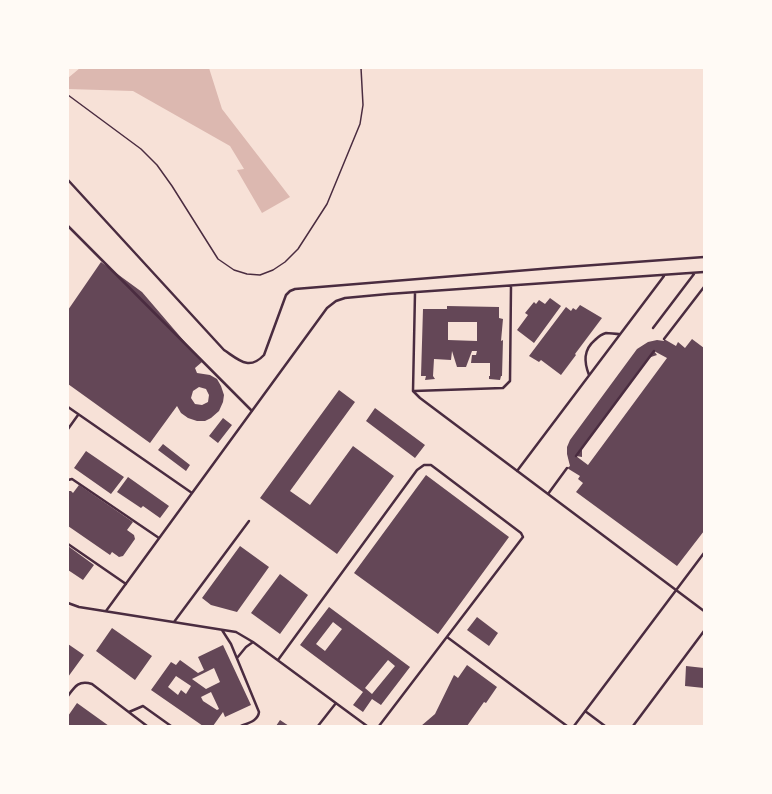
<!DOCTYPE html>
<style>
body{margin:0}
#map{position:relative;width:772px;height:794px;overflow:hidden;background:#f7e1d7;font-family:"Varela Round",sans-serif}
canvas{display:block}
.frame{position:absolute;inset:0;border:69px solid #fffaf5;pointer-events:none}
</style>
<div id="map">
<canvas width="772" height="794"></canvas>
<div class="frame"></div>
</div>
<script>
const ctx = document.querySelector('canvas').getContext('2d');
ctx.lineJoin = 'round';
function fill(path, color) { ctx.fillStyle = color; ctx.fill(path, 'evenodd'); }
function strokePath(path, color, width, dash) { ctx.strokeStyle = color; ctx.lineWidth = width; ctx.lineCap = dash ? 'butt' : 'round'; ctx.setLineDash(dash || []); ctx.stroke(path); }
fill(new Path2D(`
 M80,68H209L222,109L290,197L262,213L237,170L244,169L230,146L133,91L68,89V78Z`), '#dcb8b0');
fill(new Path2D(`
 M101,262L142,292L202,362L195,368L197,373L210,375L217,379L221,386L224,395L223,402L219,411L211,418L205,421H197L188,418L181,413L177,406L150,443L68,384V310ZM199,387L206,389L209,395L208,402L202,405L195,404L191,398L193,391Z
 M550,298L561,306L534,343L517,330L528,315L525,313L534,302L536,304L539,300L545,304Z
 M580,305L602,318L575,354L576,355L561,375L541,360L539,362L529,356L566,307L571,311L573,308L576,310Z
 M447,306L499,307V318L503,319L501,341L503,340L502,376H501L500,380L489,379V376H490V363H471L472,355H476L477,351H472L466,367H457L452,351L451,360L434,359L433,376L435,379L425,380L426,376H421L423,309H447ZM448,322H477V341L448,340Z
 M664,339L676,346L678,342L685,348L692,339L704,348V531L677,566L576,492L583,483L578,479L580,476L567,468L570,466L567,454V447L570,440L637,349L648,342L657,340L664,341ZM654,351L667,358L588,465L576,456L582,457V448L648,358L657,355Z
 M339,390L355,402L290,491L310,505L353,446L394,476L337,554L260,498Z
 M375,408L425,445L415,458L366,421Z
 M223,418L232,425L218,443L209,436Z
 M163,444L190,465L186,471L158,450Z
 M86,451L124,477L111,494L74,468Z
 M426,475L509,537L438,634L354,573Z
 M128,477L169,506L160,518L143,506L141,508L117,492Z
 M79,485L133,522L127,530L134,535L135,539L123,556L119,557L112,552L110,555L68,526V491H71L73,493Z
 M68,546L94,565L83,580L68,570Z
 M240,546L269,567L237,612L211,605L202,598Z
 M280,574L308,595L280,634L251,613Z
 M329,607L410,667L381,705L372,699L363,712L353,705L363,692L300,645ZM333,622L342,629L325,651L316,644ZM388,660L395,666L372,694L365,688Z
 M477,617L498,633L489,646L467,630Z
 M112,628L152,656L135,680L96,651Z
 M68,644L84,655L68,677Z
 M223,645L251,705L225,717L223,712L213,726H203L151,690L171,662L176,665L180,660L198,673L204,670L198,657ZM214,668L220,682L206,689L192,679ZM176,676L191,686L186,694L181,690L178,695L168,687ZM211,692L219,709L217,710L203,701L201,697Z
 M467,665L497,687L486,703L484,702L467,726H421L435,714L454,675L458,678Z
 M686,666L704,668V688L685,686Z
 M77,703L109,726H68V716Z
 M280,720L289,726H276Z`), '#644757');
strokePath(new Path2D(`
 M68,95L141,149L157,165L172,186L218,259L234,270L247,274L260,275L273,270L285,262L298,249L327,204L360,124L363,105L361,68`), '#4a2c40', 1.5);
strokePath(new Path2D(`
 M68,180L224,350C239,360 249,371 264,355L286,295L290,291L295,289L553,268L704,257
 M68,226L252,411
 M415,293L413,391L420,398L704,611
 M653,328L694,274
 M664,339L704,287
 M589,375C584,362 583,350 595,340C598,337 602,334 606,333C610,333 615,334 619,334
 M414,391L503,388L510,381L511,286
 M68,407L192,493
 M68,429L78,415
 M576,456L654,351
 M517,471L664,276
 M68,480L72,479L159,538
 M548,494L567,468
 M68,544L126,584
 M68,603L79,607L236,632L253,642L367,726
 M106,611L327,308L336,301L345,298L388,294L704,272
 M174,622L249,521
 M222,630L231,644L259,712C258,721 248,723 241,726
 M447,637L567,726
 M237,658L246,647L253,642
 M278,660L417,470L424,465H431L435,468L521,533L523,537L379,726
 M68,696C75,686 79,680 92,684L147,726
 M585,711L605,726
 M129,712L143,706L171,726
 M318,726L336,703
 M574,726L704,553
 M633,726L704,631`), '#4a2c40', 2.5);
</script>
